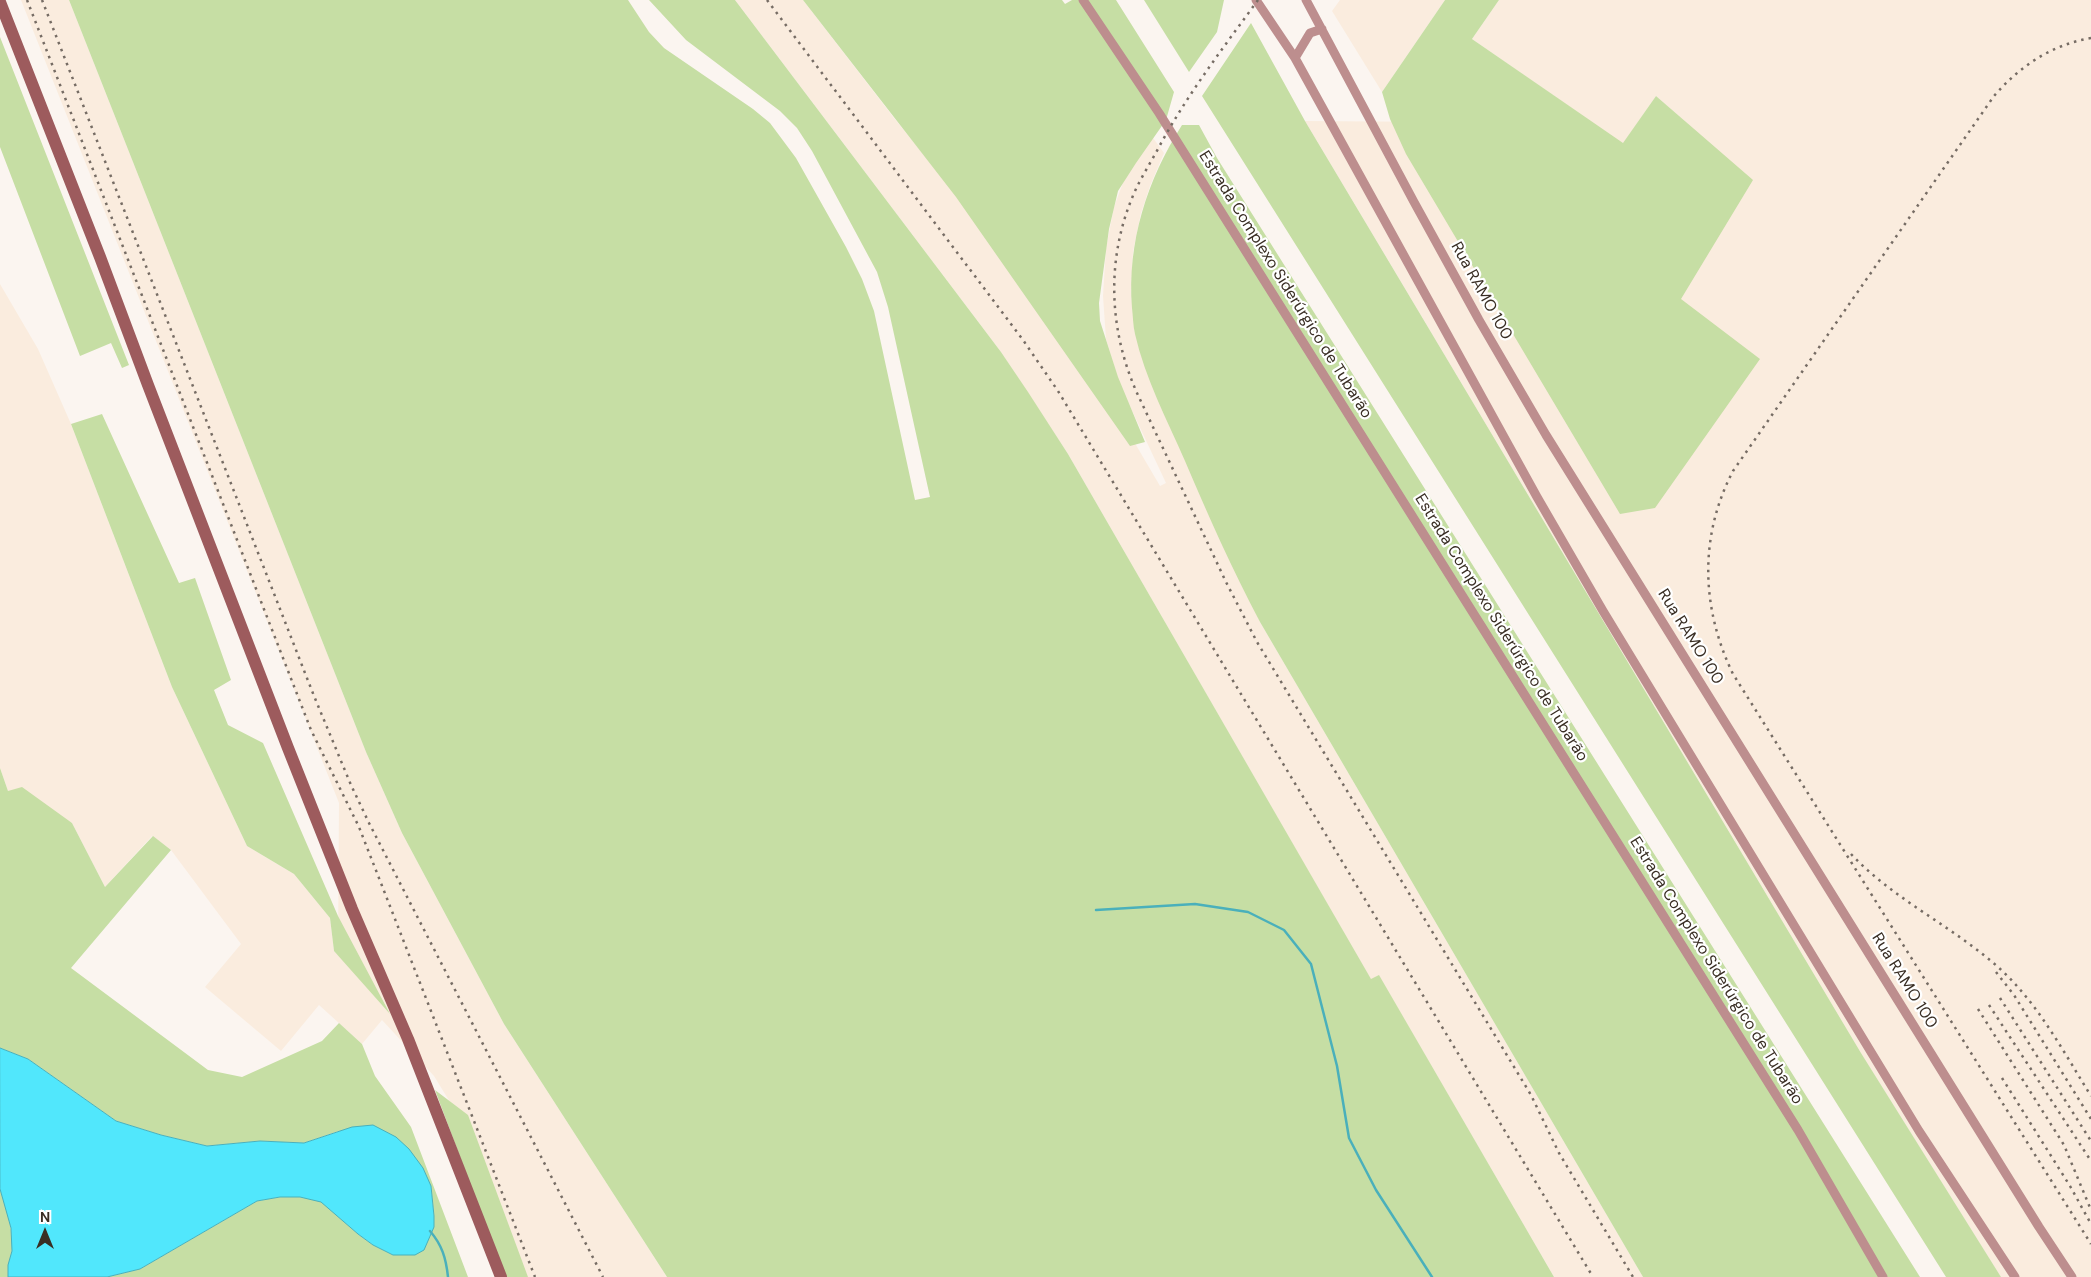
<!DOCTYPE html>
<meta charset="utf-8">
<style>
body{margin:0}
#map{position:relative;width:2091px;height:1277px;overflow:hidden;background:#fbf5f0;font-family:"DM Sans",sans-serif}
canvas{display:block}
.north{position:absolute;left:20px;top:1207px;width:50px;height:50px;-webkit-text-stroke:4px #fff;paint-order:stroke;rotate:0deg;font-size:14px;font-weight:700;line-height:20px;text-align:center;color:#392e24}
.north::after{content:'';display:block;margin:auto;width:18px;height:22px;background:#392e24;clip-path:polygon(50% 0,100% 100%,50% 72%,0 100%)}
</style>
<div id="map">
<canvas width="2091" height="1277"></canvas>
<div class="north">N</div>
</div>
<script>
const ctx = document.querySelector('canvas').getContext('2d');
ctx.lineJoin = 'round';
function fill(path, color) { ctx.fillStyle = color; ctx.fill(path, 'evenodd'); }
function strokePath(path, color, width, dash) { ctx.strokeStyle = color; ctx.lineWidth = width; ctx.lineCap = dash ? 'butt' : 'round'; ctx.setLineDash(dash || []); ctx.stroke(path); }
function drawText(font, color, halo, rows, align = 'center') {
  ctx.font = font + ' "DM Sans",sans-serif'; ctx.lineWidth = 4.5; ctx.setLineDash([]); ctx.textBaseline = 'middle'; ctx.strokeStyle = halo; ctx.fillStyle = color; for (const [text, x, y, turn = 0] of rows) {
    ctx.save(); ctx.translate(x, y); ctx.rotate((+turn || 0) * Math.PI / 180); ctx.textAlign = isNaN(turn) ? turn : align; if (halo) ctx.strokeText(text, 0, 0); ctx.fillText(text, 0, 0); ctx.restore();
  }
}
fill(new Path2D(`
 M21,0H69L366,752L402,833L504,1024L667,1277H521L453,1107L434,1076L382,1020L362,1044L319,1005L281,1051L205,987L241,944L171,850L152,836L105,887L72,823L8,791L0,768V284L38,349L71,424L172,687L247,846L294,874L330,918L334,951L338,955L339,803Z
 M735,0H803L894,118L1044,302L1119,416L1160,486L1166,483L1119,383L1106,339L1103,296L1106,248L1114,207L1128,169L1148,131L1164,153L1150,186L1141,213L1133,252L1131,293L1135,333L1260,622L1643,1277H1554L1379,976L1371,980L1068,454L1001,352Z
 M1340,0H1445L1382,92L1332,11Z
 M1499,0H2091V1277H2001L1861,1053L1305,121L1591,123L1623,146L1688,124L1656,96L1623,144L1472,39Z`), '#faecde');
fill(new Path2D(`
 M69,0H628L649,32L664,48L753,109L770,123L796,158L846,247L862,279L874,311L915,500L930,497L888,307L877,272L812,151L797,128L780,111L686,40L649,0H735L1001,352L1028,392L1068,454L1371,979L1379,975L1554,1277H667L504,1024L402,833L366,752Z
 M803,0H1062L1065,4L1072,0H1116L1174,92L1166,120L1136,163L1118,191L1109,229L1099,303L1100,321L1118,377L1145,442L1130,446L956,197Z
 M1144,0H1224L1217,32L1189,72Z
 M1445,0H1499L1472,39L1623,143L1656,96L1753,180L1681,299L1760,359L1655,508L1620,514L1406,154L1390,119L1382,92Z
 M1251,23L1305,121L1861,1053L2001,1277H1946L1202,96Z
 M0,37L129,365L122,368L111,343L80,356L0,147Z
 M1182,125H1199L1217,158L1920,1277H1643L1260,622C1232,569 1208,515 1185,461C1167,420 1145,378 1135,334C1133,326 1133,316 1132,308C1127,242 1147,180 1182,125Z
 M102,414L179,583L195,578L231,680L214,690L228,725L263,743L338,916L390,1014L334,951L330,918L294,874L247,846L172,687L71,424Z
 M0,768L8,791L22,787L72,823L105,887L153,836L171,850L71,968L208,1070L242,1077L322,1041L339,1023L362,1044L375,1076L411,1127L468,1277H107L140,1269L257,1201L280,1197H300L321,1201L358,1234L373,1245L393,1255L434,1216L431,1186L339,1131L304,1143L260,1141L207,1146L161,1135L116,1121L28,1059L0,1048Z
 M435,1090L468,1115L528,1277H505Z
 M0,1189C7,1209 13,1228 12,1249C12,1259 8,1267 8,1277H0Z`), '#c6dea4');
const water = new Path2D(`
 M0,1048L28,1059L116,1121L161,1135L207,1146L260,1141L304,1143L352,1127L373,1125L396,1137L409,1149L423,1168L431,1186L434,1216V1227L424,1250L415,1255H393L373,1245L358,1234L321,1202L300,1197H280L257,1201L140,1269L107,1277H8V1265L12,1251L11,1228L0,1189Z`);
fill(water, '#51e7fc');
strokePath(water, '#4ab0bb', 1);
strokePath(new Path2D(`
 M1096,910L1195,904L1248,912L1284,930L1311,964L1337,1066L1349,1138L1376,1190L1432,1277
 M430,1231C442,1245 446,1258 448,1277`), '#4ab0bb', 2.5);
strokePath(new Path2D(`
 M1083,0L1159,113L1798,1130L1883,1277
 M1256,0L1295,58L1537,497L1603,611L1919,1131L2015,1277
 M1306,0L1414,202L1479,320L1546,435L2039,1227L2072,1277
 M1295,58L1310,33L1322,29`), '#bd8e8e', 9);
strokePath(new Path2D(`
 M0,2L100,257L148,385L288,748L352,909L408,1039L501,1277`), '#9d5b5d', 12);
strokePath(new Path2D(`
 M27,0L311,730L359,827L535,1277
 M42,0L314,696L351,785L369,823L603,1277
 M767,0L1023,340L1058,391L1593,1277
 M1258,0C1223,48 1187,95 1159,147C1151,162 1142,176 1135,191C1106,256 1108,328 1137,393L1226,582L1257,642L1531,1095L1559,1153L1633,1277
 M2091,38C2051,45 2020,66 1994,96L1733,471C1699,536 1701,608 1733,674L2091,1244
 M1851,854C1893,899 1952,926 1998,967C2038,1003 2063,1051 2091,1096
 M1996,972L2014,995L2091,1119
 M2000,998L2091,1141
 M1989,1005L2091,1161
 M1978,1009L2064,1145L2091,1210
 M2002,1078L2070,1186L2091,1224`), '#766c64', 2.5, [2.5, 5]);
drawText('16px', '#392e24', '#fff', [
 ["Estrada Complexo Siderúrgico de Tubarão",1285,285,58],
 ["Rua RAMO 100",1481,291,61],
 ["Estrada Complexo Siderúrgico de Tubarão",1501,628,58],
 ["Rua RAMO 100",1690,637,58],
 ["Estrada Complexo Siderúrgico de Tubarão",1716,971,58],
 ["Rua RAMO 100",1904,981,58]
]);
</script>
